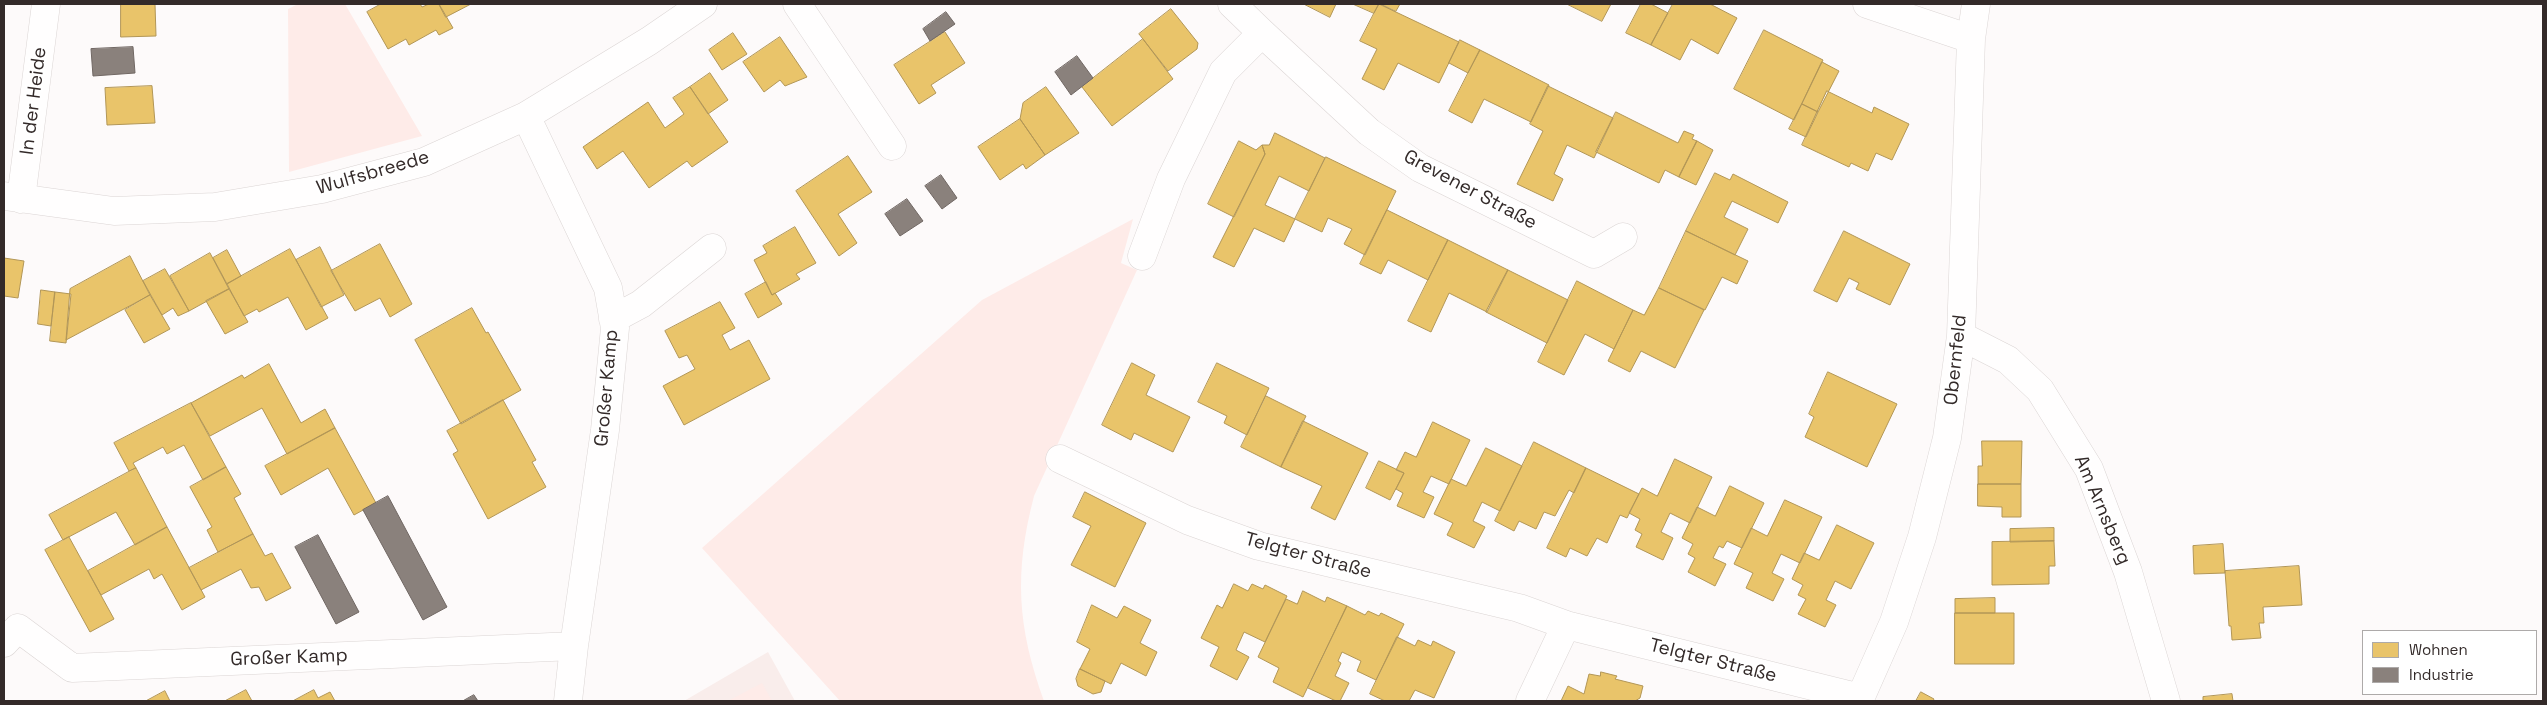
<!DOCTYPE html>
<meta charset="utf-8">
<style>
body{margin:0}
#map{position:relative;width:2547px;height:705px;overflow:hidden;background:#fdfafa;font-family:"Space Grotesk",sans-serif}
canvas{display:block}
.frame{position:absolute;inset:0;border:5px solid #332a29;pointer-events:none}
.legend{position:absolute;left:2362px;top:630px;width:175px;height:65px;box-sizing:border-box;background:#fff;border:1px solid #adaaa9;margin:0;padding:6px 9px;list-style:none;font-size:15px;color:#332a29}
.legend li{display:flex;align-items:center;gap:10px;height:25px}
.legend b{width:25px;border:1px solid #adaaa9}
</style>
<div id="map">
<canvas width="2547" height="705"></canvas>
<div class="frame"></div>
<ul class="legend">
<li><b style="height:14px;background:#e9c46a"></b>Wohnen</li>
<li><b style="height:14px;background:#8a817c"></b>Industrie</li>
</ul>
</div>
<script>
const ctx = document.querySelector('canvas').getContext('2d');
ctx.lineJoin = 'round';
function fill(path, color) { ctx.fillStyle = color; ctx.fill(path, 'evenodd'); }
function strokePath(path, color, width, dash) { ctx.strokeStyle = color; ctx.lineWidth = width; ctx.lineCap = dash ? 'butt' : 'round'; ctx.setLineDash(dash || []); ctx.stroke(path); }
function drawText(font, color, halo, rows, align = 'center') {
  ctx.font = font + ' "Space Grotesk",sans-serif'; ctx.lineWidth = 5; ctx.setLineDash([]); ctx.textBaseline = 'middle'; ctx.strokeStyle = halo; ctx.fillStyle = color; for (const [text, x, y, turn = 0] of rows) {
    ctx.save(); ctx.translate(x, y); ctx.rotate((+turn || 0) * Math.PI / 180); ctx.textAlign = isNaN(turn) ? turn : align; if (halo) ctx.strokeText(text, 0, 0); ctx.fillText(text, 0, 0); ctx.restore();
  }
}
fill(new Path2D(`
 M768,652L795,701H684Z`), '#f9edeb');
fill(new Path2D(`
 M298,4H345L422,136L289,172L288,9Z
 M1133,219L1121,263L1137,270L1034,496C1014,573 1017,626 1044,701H840L702,548L982,300Z
 M762,683L772,701H728Z`), '#feebe8');
const homes = new Path2D(`
 M121,4H155L156,36L121,37Z
 M381,4H420L422,7L429,4H439L453,28L439,35L436,30L409,45L406,39L388,49L367,12Z
 M439,4H471L446,17Z
 M1304,4H1336L1330,17Z
 M1353,4H1379L1374,13Z
 M1379,4L1459,42L1439,83L1398,63L1384,90L1362,79L1377,49L1360,41Z
 M1381,4H1400L1396,11Z
 M1567,4H1611L1602,21Z
 M1641,4H1651L1668,13L1651,45L1626,33Z
 M1673,4H1710L1737,18L1718,54L1691,39L1680,60L1651,45Z
 M1171,9L1198,43L1197,49L1168,71L1139,34Z
 M1764,30L1823,60L1794,120L1734,89Z
 M945,32L965,63L931,85L936,93L919,104L894,65Z
 M733,33L747,54L722,70L709,50Z
 M780,37L807,77L785,86L780,80L764,92L743,62Z
 M1143,39L1173,79L1112,126L1082,87Z
 M1460,40L1480,50L1468,73L1449,63Z
 M1480,50L1549,85L1531,122L1484,99L1472,123L1449,111Z
 M1822,62L1839,71L1818,112L1802,104Z
 M710,73L728,100L708,114L690,87Z
 M152,86L155,123L107,125L105,88Z
 M1548,86L1613,118L1594,158L1567,145L1554,174L1563,179L1553,201L1517,184L1543,131L1530,124Z
 M690,87L728,142L692,167L687,161L649,188L623,151L597,169L583,147L648,102L665,128L684,114L673,98Z
 M1046,87L1079,133L1045,155L1020,119L1023,103Z
 M1827,91L1872,113L1874,107L1909,124L1892,160L1876,153L1868,171L1851,163L1849,167L1802,145Z
 M1802,104L1818,112L1806,137L1789,129Z
 M1616,112L1678,143L1684,131L1694,135L1692,139L1697,141L1679,177L1665,170L1659,183L1596,152Z
 M1020,119L1045,155L1026,169L1023,164L1000,180L978,147Z
 M1275,133L1325,158L1309,191L1279,176L1265,205L1295,219L1284,242L1254,228L1234,267L1213,257L1265,154L1262,145H1269Z
 M1239,141L1256,150L1262,145L1265,154L1234,217L1208,204Z
 M1697,141L1713,150L1696,185L1679,177Z
 M848,156L872,192L838,214L857,243L839,256L796,191Z
 M1326,157L1396,191L1365,255L1344,244L1352,229L1328,218L1322,232L1295,219Z
 M1715,173L1730,180L1733,174L1788,202L1778,223L1732,201L1724,217L1748,229L1735,255L1686,231Z
 M1387,210L1448,240L1428,280L1388,260L1381,274L1360,264Z
 M795,227L816,263L796,274L800,279L772,295L754,260L767,253L763,246Z
 M1686,231L1748,261L1737,284L1722,277L1705,310L1659,288Z
 M1844,231L1910,264L1890,305L1856,289L1859,283L1849,278L1837,302L1814,291Z
 M1448,240L1508,270L1487,312L1449,293L1431,332L1408,321Z
 M380,244L412,304L390,317L380,298L355,311L331,271Z
 M320,247L344,295L321,307L296,260Z
 M290,249L328,318L306,330L288,297L259,312L257,309L244,316L227,284Z
 M227,250L241,276L227,284L213,258Z
 M210,253L229,289L189,311L170,276Z
 M130,256L150,295L66,340L70,289Z
 M4,258L24,261L18,298L4,296Z
 M165,269L189,311L178,316L173,308L162,315L143,281Z
 M1508,270L1568,300L1547,343L1486,312Z
 M1577,281L1633,310L1614,349L1585,334L1564,375L1538,362Z
 M766,282L772,295L775,293L782,304L758,318L745,294Z
 M1659,288L1704,310L1675,368L1641,351L1630,372L1608,361L1633,310L1644,315Z
 M229,289L248,322L225,334L206,301Z
 M41,290L55,292L51,326L38,324Z
 M55,292L71,294L66,343L50,341Z
 M150,295L170,329L144,343L125,310Z
 M720,302L735,328L722,335L730,350L749,340L770,379L684,425L663,386L695,369L687,355L679,358L665,331Z
 M472,308L486,333L488,332L521,390L461,424L415,340Z
 M1132,363L1155,375L1146,395L1190,417L1173,452L1134,433L1131,440L1102,425Z
 M1217,363L1269,388L1247,435L1224,423L1227,416L1198,402Z
 M269,364L301,423L325,409L335,428L287,454L262,408L210,436L191,403L242,375L244,378Z
 M1828,372L1897,404L1867,467L1805,437L1814,417L1809,414Z
 M1266,396L1306,416L1281,467L1241,447Z
 M503,400L536,460L532,462L546,487L488,519L453,454L458,451L447,431Z
 M191,403L226,467L203,480L184,445L167,454L163,447L133,463L136,468L129,471L114,443Z
 M1303,421L1368,453L1335,520L1311,508L1322,486L1281,467Z
 M1433,422L1470,440L1449,484L1431,476L1423,492L1434,497L1424,518L1397,506L1403,493L1396,489L1404,473L1396,470L1405,452L1416,457Z
 M335,428L376,503L354,515L328,468L281,495L265,466Z
 M1982,441H2022L2021,484H1978V466H1982Z
 M1534,442L1586,468L1574,493L1569,490L1555,516L1544,512L1536,529L1519,521L1514,531L1495,521Z
 M1486,448L1522,466L1500,511L1482,502L1473,521L1485,527L1474,548L1447,535L1453,523L1434,514L1451,479L1466,486Z
 M1675,459L1712,477L1690,523L1670,513L1661,532L1673,538L1663,560L1636,547L1642,534L1635,530L1640,519L1629,513L1642,488L1657,496Z
 M1379,461L1404,473L1390,500L1366,488Z
 M226,467L241,494L234,498L253,534L218,552L207,530L212,527L190,487Z
 M136,468L167,527L135,545L116,512L63,540L49,515Z
 M1586,468L1639,494L1627,518L1620,515L1607,543L1597,538L1587,556L1570,548L1566,557L1547,548Z
 M1978,484H2021V517H2002V507L1978,506Z
 M1730,486L1764,503L1742,548L1727,541L1723,548L1719,546L1713,558L1726,564L1715,586L1688,572L1695,558L1688,554L1693,544L1682,538L1697,507L1715,516Z
 M1085,492L1146,523L1115,587L1071,565L1091,526L1073,517Z
 M1785,500L1822,517L1800,563L1781,554L1772,573L1784,579L1773,601L1746,588L1753,573L1734,564L1751,528L1767,536Z
 M1837,525L1874,543L1851,589L1835,581L1826,600L1836,605L1825,627L1798,614L1806,599L1798,595L1803,585L1792,579L1804,553L1819,560Z
 M167,527L205,597L182,610L162,574L154,579L149,569L101,595L88,571Z
 M2054,528V541L2010,542V529Z
 M253,534L265,556L272,553L291,588L266,601L259,587L251,588L241,569L201,590L189,568Z
 M69,537L114,619L90,632L45,550Z
 M2054,541L2055,566H2049V584L1992,585V542Z
 M2223,544L2225,573L2194,574L2193,546Z
 M2299,566L2302,605L2263,607L2264,623H2259L2261,638L2232,640L2231,626H2229L2225,571Z
 M1234,584L1248,591L1252,584L1263,589L1265,585L1287,596L1265,642L1244,632L1236,650L1249,657L1237,680L1210,666L1219,647L1201,638L1217,605L1222,608Z
 M1303,591L1325,602L1327,597L1347,606L1303,697L1273,682L1279,668L1258,657L1286,599L1297,604Z
 M1995,598V613H1955V599Z
 M1092,605L1117,618L1124,606L1151,620L1140,643L1157,652L1146,676L1121,663L1111,684L1080,669L1090,649L1077,642Z
 M1347,606L1365,615L1368,611L1379,616L1381,613L1404,624L1376,680L1357,671L1361,661L1342,652L1338,661L1341,663L1335,676L1349,683L1340,701H1336L1308,688Z
 M1955,613H2014V664H1955Z
 M1397,637L1415,646L1418,640L1431,646L1433,641L1455,652L1434,698L1415,690L1409,701H1385L1370,694Z
 M1080,669L1105,681L1101,692L1093,694L1078,686L1076,679Z
 M1601,672L1617,676L1615,679L1643,686L1640,698L1635,701H1561L1568,686L1584,694L1589,674L1600,676Z
 M246,690L252,701H225Z
 M314,690L318,698L330,692L335,701H293Z
 M165,691L170,701H146Z
 M1921,692L1934,699L1933,701H1916Z
 M2232,694L2233,701H2203V697Z`);
fill(homes, '#e9c46a');
strokePath(homes, '#b29656', 1);
const industry = new Path2D(`
 M946,12L955,24L930,41L923,29Z
 M133,47L135,73L93,76L91,49Z
 M1077,56L1093,78L1071,95L1055,72Z
 M941,175L957,198L942,209L925,186Z
 M907,199L923,221L900,236L885,214Z
 M388,496L447,607L423,620L363,510Z
 M318,535L359,612L336,624L295,547Z
 M474,695L478,701H463Z`);
fill(industry, '#8a817c');
strokePath(industry, '#706763', 1);
const minor = new Path2D(`
 M797,4L892,146
 M1867,4L1971,39
 M1262,33L1369,132L1420,168L1594,254L1623,237
 M526,116L608,288L615,328L605,430L574,646L568,701
 M4,196L114,211L215,207L322,189L424,162L526,116L649,41L703,4
 M21,199L46,4
 M1142,256L1171,179L1223,72L1262,33L1232,4
 M613,319L641,304L712,248
 M1961,336L2008,360L2040,390L2089,469L2128,572L2166,701
 M1060,459L1187,520L1259,546L1519,608L1566,625L1861,698
 M4,643L18,628L72,668L574,646
 M1530,701L1566,625
 M1859,701L1894,622L1922,537L1947,438L1961,336L1971,39L1976,4`);
strokePath(minor, '#dbd5d4', 29);
strokePath(minor, '#fffefe', 28);
drawText('19px', '#332a29', '#fff', [
 ["In der Heide",34,101,-83],
 ["Wulfsbreede",373,173,-16],
 ["Grevener Straße",1470,190,28],
 ["Obernfeld",1956,360,-84],
 ["Großer Kamp",607,388,-85],
 ["Am Arnsberg",2102,510,67],
 ["Telgter Straße",1308,556,15],
 ["Großer Kamp",289,658,-2],
 ["Telgter Straße",1713,661,14]
]);
</script>
